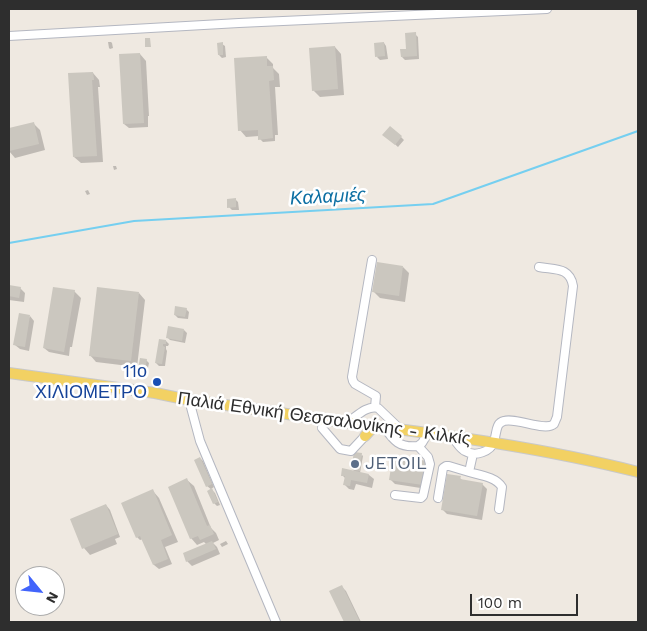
<!DOCTYPE html>
<meta charset="utf-8">
<style>
body{margin:0}
#map{position:relative;width:647px;height:631px;overflow:hidden;background:#efe9e1;font-family:"Work Sans",sans-serif}
canvas{display:block}
.frame{position:absolute;inset:0;border:10px solid #2e2e2e;pointer-events:none}
.north{position:absolute;left:15px;top:566px;width:50px;height:50px;box-sizing:border-box;background:#fff;border:1px solid #ababab;border-radius:50%;rotate:118deg;font-size:14px;font-weight:700;line-height:20px;text-align:center;color:#2e2e2e}
.north::after{content:'';display:block;margin:auto;width:18px;height:22px;background:#4264fb;clip-path:polygon(50% 0,100% 100%,50% 72%,0 100%)}
.scale{position:absolute;left:470px;top:594px;width:108px;height:22px;box-sizing:border-box;border:2px solid #2e2e2e;border-top:0;padding-left:6px;font-size:15px;line-height:18px;white-space:nowrap;color:#2e2e2e;-webkit-text-stroke:4px #fff;paint-order:stroke}
</style>
<div id="map">
<canvas width="647" height="631"></canvas>
<div class="frame"></div>
<div class="north">N</div>
<div class="scale">100 m</div>
</div>
<script>
const ctx = document.querySelector('canvas').getContext('2d');
ctx.lineJoin = 'round';
function fill(path, color) { ctx.fillStyle = color; ctx.fill(path, 'evenodd'); }
function strokePath(path, color, width, dash) { ctx.strokeStyle = color; ctx.lineWidth = width; ctx.lineCap = dash ? 'butt' : 'round'; ctx.setLineDash(dash || []); ctx.stroke(path); }
function drawText(font, color, halo, rows, align = 'center') {
  ctx.font = font + ' "Work Sans",sans-serif'; ctx.lineWidth = 5; ctx.setLineDash([]); ctx.textBaseline = 'middle'; ctx.strokeStyle = halo; ctx.fillStyle = color; for (const [text, x, y, turn = 0] of rows) {
    ctx.save(); ctx.translate(x, y); ctx.rotate((+turn || 0) * Math.PI / 180); ctx.textAlign = isNaN(turn) ? turn : align; if (halo) ctx.strokeText(text, 0, 0); ctx.fillText(text, 0, 0); ctx.restore();
  }
}
fill(new Path2D(`
 M415,34L418,37L419,59L405,60L402,57L407,50Z
 M108,42H111L112,43L113,48L110,49L109,48Z
 M384,43L386,46L388,59L380,60L377,57Z
 M222,44L225,46L226,57L222,58L219,55Z
 M335,47L341,54L344,95L320,97L313,90Z
 M140,54L146,61L149,116H148V127L129,128L124,124Z
 M266,57L273,64V68L279,74L280,87H275L278,135H275V141L263,142L260,139L259,136L246,137L240,130Z
 M93,73L99,80L100,87H98L103,162L81,163L74,157Z
 M34,124L40,130L45,150L15,158L9,151V130Z
 M387,137H401L404,140L398,147Z
 M113,166H116L117,169L114,170Z
 M88,190L90,194L87,195L85,191Z
 M235,199L238,202L239,210H232L229,207Z
 M403,267L409,273L405,302L380,298L374,292Z
 M9,286L20,288L25,293L24,302L9,300Z
 M74,291L81,298L72,347H70L69,356L49,352L44,348Z
 M139,293L145,300L137,367L96,362L90,355Z
 M186,309L189,312L188,319L178,318L175,315Z
 M30,316L34,321L29,351L20,349L15,345Z
 M184,330L187,333L185,343L170,340L167,337Z
 M160,340L166,341L169,344L168,346H166V349L167,351L165,366H159L156,363Z
 M146,360L149,363L146,377L141,376L138,373Z
 M362,455L363,456L360,473L369,475L374,479L372,488L356,484L354,490L349,489L344,484L346,479L342,475L355,472L352,469Z
 M394,457L427,489L395,484L390,479Z
 M200,458L203,461L214,487L211,489L215,493L220,505L217,506L214,503L212,490L207,486Z
 M460,478L463,481L482,484L487,489L482,520L447,514L442,509Z
 M187,480L194,486L211,528L216,533L219,540L213,543L217,547L220,554L192,566L187,561L207,545L204,542L197,545L191,538Z
 M153,491L159,498L178,542L165,547L172,564L159,569L154,565L143,539L140,540L137,537Z
 M106,505L110,510L120,537L115,539L117,544L90,555L84,548L72,520Z
 M226,541L228,544L222,547L220,544Z
 M342,587L346,591L361,622H345L331,592Z`), '#0003');
strokePath(new Path2D(`
 M9,243L134,221L433,204L638,131`), '#75cff0', 2);
fill(new Path2D(`
 M416,32L417,56L401,57L400,49H406L405,33Z
 M145,38H150L151,47H145Z
 M223,42V55H218L217,43Z
 M384,42L385,56L375,57L374,43Z
 M335,46L338,89L312,91L309,48Z
 M140,53L144,123L123,124L119,54Z
 M267,56V66H273L274,80L269,81L273,138L258,140V130L238,131L234,58Z
 M93,72L94,80H92L97,156L73,157L68,73Z
 M34,122L39,144L9,151V128Z
 M390,126L402,136L395,145L382,135Z
 M236,198V207L227,208V199Z
 M377,262L403,266L399,296L372,292Z
 M9,285L21,287L19,298L9,296Z
 M53,287L75,290L64,352L43,348Z
 M97,287L139,292L131,361L89,356Z
 M175,306L187,308L185,317L174,315Z
 M19,313L30,315L25,347L13,345Z
 M168,326L184,329L182,341L166,338Z
 M159,339L166,340V344H163V346L165,347L162,364L155,363Z
 M140,358L147,359L144,375L137,374Z
 M354,452L362,453L360,471L351,469Z
 M393,455L427,461L423,485L389,480Z
 M200,457L212,484L206,487L194,460Z
 M342,468L369,474L367,483L351,480L350,486L343,485L345,476H341Z
 M447,474L461,476L460,479L483,483L477,516L441,510Z
 M187,478L207,526L210,525L214,534L200,540L198,536L190,539L168,487Z
 M212,488L218,502L213,504L207,491Z
 M153,489L172,535L161,540L168,559L153,565L140,536L136,538L121,503Z
 M106,504L118,534L82,549L70,519Z
 M212,541L216,549L186,562L183,553Z
 M342,585L360,622H344L329,591Z`), '#cbc7bf');
const minor = new Path2D(`
 M9,36L239,23L547,9
 M372,260L352,377L353,381L355,384L376,396L375,407
 M189,400L200,441L276,622
 M348,422C357,416 367,405 378,408L400,429
 M384,427C394,441 399,448 418,446L422,443L428,433
 M322,428L340,449L351,451L365,436
 M452,437C456,441 460,449 465,451C475,457 491,452 494,441C497,434 495,423 504,421C516,417 545,432 554,424C555,422 556,419 557,417L573,286C570,267 555,270 539,267
 M469,472C480,475 496,477 502,487L499,509
 M395,495L421,498L423,496L430,464L428,457L418,446
 M438,498L443,468L446,466H449L469,472L473,454`);
const major = new Path2D(`
 M9,373L155,393L189,400C243,407 297,416 350,423C447,435 544,448 638,472
 M365,436L374,426`);
strokePath(minor, '#b4b7c1', 10);
strokePath(major, '#c9c9c9', 12);
strokePath(minor, '#fff', 8);
strokePath(major, '#f2d163', 10);
for (const [x, y, r, color] of [
 [157,382,5,"#1a4fb4"],
 [355,464,5,"#5c6f8a"]
]) { const dot = new Path2D(); dot.arc(x, y, r, 0, 2 * Math.PI); ctx.fillStyle = color; ctx.fill(dot); strokePath(dot, '#fff', 2); }
drawText('18px', '#164399', '#fff', [
 ["11ο",147,372],
 ["ΧΙΛΙΟΜΕΤΡΟ",147,393]
], 'right');
drawText('18px', '#2e2e2e', '#fff', [
 ["Παλιά Εθνική Θεσσαλονίκης - Κιλκίς",324,419,8]
]);
drawText('18px', '#4e5e75', '#fff', [
 ["JETOIL",365,464]
], 'left');
drawText('italic 19px', '#0d6fa3', '#fff', [
 ["Καλαμιές",328,197,-3]
]);
</script>
